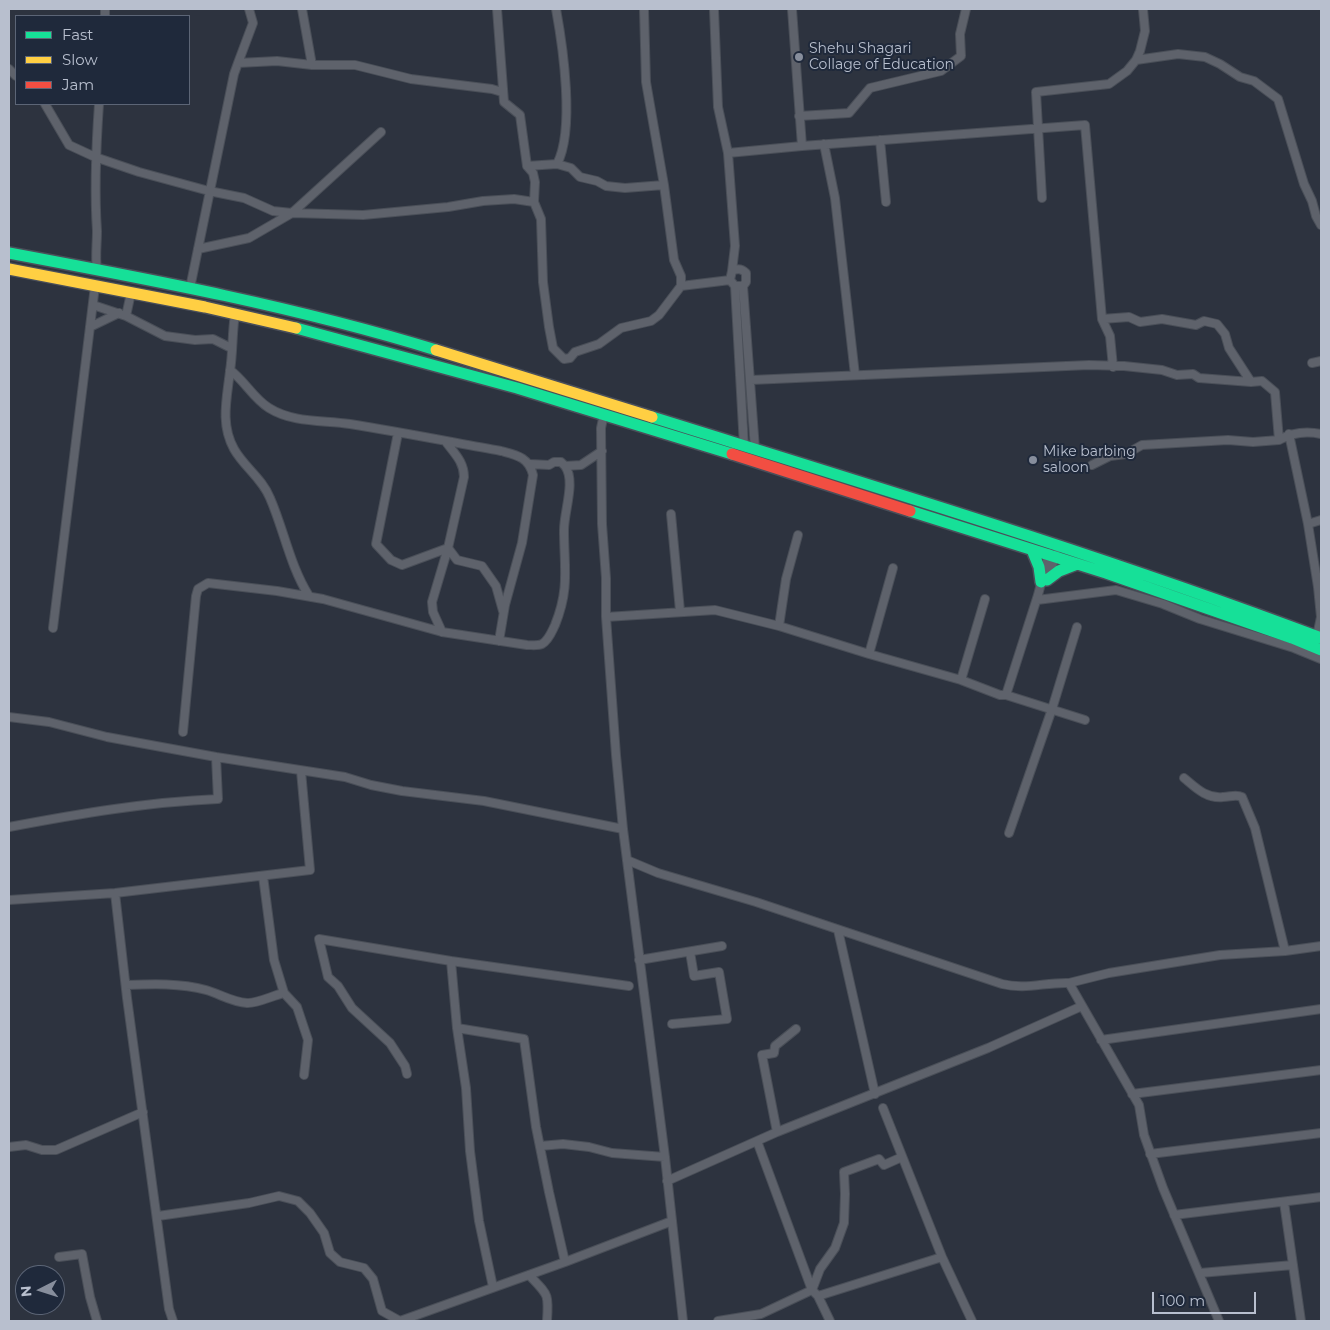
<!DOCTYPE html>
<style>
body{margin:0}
#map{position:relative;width:1330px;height:1330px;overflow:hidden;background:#2d333f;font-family:Montserrat,sans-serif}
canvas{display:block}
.frame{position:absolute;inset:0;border:10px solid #b8bfce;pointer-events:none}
.legend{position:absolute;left:15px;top:15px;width:175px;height:90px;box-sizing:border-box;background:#1f293b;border:1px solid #5c6576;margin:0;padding:6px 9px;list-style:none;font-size:15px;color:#b8bfce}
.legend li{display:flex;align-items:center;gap:10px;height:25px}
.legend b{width:25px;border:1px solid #5c6576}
.north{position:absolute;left:15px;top:1265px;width:50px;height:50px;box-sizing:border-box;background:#1f293b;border:1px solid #5c6576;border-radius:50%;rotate:265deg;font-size:14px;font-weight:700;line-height:20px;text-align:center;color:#b8bfce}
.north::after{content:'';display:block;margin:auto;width:18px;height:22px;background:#878e9c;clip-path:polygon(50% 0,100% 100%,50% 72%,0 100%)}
.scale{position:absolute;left:1152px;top:1292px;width:104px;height:22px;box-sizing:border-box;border:2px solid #b8bfce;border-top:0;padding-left:6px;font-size:15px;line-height:18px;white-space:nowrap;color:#b8bfce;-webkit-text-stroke:4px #1f293b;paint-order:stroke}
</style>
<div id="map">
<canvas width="1330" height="1330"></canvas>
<div class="frame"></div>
<ul class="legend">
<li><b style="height:6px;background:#16e098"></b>Fast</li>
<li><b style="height:6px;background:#ffcf43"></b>Slow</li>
<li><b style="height:6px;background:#f24e42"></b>Jam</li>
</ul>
<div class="north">N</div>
<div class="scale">100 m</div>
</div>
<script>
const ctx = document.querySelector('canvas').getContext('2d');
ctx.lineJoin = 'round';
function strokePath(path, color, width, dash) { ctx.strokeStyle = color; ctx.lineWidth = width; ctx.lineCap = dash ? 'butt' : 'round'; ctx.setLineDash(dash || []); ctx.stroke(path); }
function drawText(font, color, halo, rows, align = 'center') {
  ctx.font = font + ' Montserrat,sans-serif'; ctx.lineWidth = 4; ctx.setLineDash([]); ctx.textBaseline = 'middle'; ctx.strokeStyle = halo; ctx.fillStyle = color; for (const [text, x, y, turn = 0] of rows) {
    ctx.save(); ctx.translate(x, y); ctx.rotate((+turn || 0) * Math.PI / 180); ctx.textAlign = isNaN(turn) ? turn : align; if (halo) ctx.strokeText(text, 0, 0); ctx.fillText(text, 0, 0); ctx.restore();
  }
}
const street = new Path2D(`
 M302,9L312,65
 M497,9L504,102L520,115L527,166L533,173L535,182L534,202L541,219L543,282L549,327L553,348L564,359L570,358L575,352L599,344L621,328L651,321L659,315L681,286
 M556,9C563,47 575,130 557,164
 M644,9L646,82L664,185L674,260L681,276V286L730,280
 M714,9L718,107L728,153L735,246L732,271
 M792,9L802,146
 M105,16V9
 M1136,60L1178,54L1205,57L1220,64L1240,77L1254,81L1278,99L1304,184L1312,201L1316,216L1321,225
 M238,63L253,23L249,9
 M9,69L16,76
 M45,104L69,145L95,157L139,172L209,191L244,198L273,211L292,213L381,132
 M799,116L849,113L870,88L941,71L961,56L960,34L966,9
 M880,140L886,202
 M824,144L835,198L855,375
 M728,153L802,146L1085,125L1102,319L1110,336L1113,367
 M527,166L557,164L571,168L580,177L597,181L606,186L625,188L664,185
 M1042,198L1036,92L1109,84L1127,71L1136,60L1140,51L1145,31L1143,9
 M198,249L249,238L292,213L363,215L448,207L483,201L514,199L534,202
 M97,270C95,257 97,244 97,231C94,188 96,147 99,104
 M735,286H743L746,282V273C742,269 738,268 732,271L730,280L735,286L744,446
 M743,286L755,449
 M190,288L234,74L238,63L277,61L312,65H355L411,79L492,89L502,92
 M131,293L126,316L165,336L195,340L213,339L231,348
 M93,305L126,316
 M235,314C232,333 233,352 230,371C227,398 220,424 234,449C244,467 262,478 270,498C284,530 290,566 309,596
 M1102,319L1129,317L1140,322L1162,319L1196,325L1204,321L1217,324L1225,334L1229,348L1251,382L1262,381L1275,392L1279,440C1293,432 1306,431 1321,434
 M90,327L119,313
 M1312,363L1321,361
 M230,370C245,381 253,398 269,408C293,423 322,420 350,424C400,432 451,442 501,451C516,455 529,457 533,475L522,543L505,605L499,641
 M751,380L1089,365L1124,366L1162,370L1177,375L1193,374L1199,378L1251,382
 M604,414L601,428L602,524L606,578V617L616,755L623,829L665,1157L683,1321
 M398,433L376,544L391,560L402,565L448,548
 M1289,434L1308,524L1318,587L1321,617L1317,636
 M530,464L549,465L554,462H561L565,466L581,465L602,451
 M1092,465L1110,456L1126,454L1142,445L1228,440L1253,442L1279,440
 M671,514L680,611
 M1308,524L1321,520
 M448,548L457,560L482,566L496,586L503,611
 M1048,578L1056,554
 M1037,600L1116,590L1163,604L1200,619L1294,648L1321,659
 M606,617L715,610L779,626L869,654L961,680L1000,695H1006L1085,720
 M779,626L786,579L798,535
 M53,628L95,286
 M442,632L433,612L432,602L448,548L464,477C464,462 455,454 446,442
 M869,654L893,568
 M961,680L985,599
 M1006,695L1038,595L1049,553
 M9,717L49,722L107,737L216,757
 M183,732L196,596L198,589L208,583L277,591L323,599L442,632L527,645C532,645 538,646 542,644C549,640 552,631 555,625C570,588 564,567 564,530C564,511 576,481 565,466
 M1184,778C1195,787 1206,799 1223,797C1230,797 1236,794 1242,797L1255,828L1285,951
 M9,827C78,814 147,802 218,799L216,757L345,777L371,785L402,791L484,801L623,829
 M1009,833L1052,709L1077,627
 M627,860L658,873L756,902L1002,984C1026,990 1045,982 1069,983L1139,1105L1144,1135L1163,1188L1219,1321
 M263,876L274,960L284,993L297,1007L308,1040L304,1075
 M115,893L127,998L169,1309L173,1321
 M9,900L115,893L310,870L301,771
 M838,930L875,1094
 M639,960L722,946
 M451,961L629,986
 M1069,983L1109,973L1220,955L1285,951L1321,946
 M126,985C153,984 180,983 206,990C220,994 232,1002 247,1003C256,1004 274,995 284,993
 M672,1024L727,1019L719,972L694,976L690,952
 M457,1028L466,1088L470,1151L479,1221L493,1287
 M1101,1040L1321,1009
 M407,1074L405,1066L390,1043L352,1008L338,986L328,977L319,939L451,961L457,1028L524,1039L536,1127L549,1192L565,1262
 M1132,1094L1321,1070
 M883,1108L942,1257L972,1321
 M777,1132L762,1055L774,1053L775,1046L796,1029
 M757,1141L812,1290L818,1296L830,1321
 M540,1146L563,1144L589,1147L612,1153L665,1157
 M9,1147L26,1145L42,1150H56L143,1112
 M1150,1154L1321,1133
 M667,1181L777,1132L988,1048L1082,1006
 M1284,1202L1301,1321
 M1174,1215L1321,1197
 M158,1216L249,1203L279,1196L298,1201L310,1213L324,1233L330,1253L340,1262L364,1268L373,1279L382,1311L400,1321
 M59,1257L82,1254L90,1297L97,1321
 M1200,1273L1293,1265
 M529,1275C548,1295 549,1293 547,1321
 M818,1296L942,1257
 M400,1321L565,1262L672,1221
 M718,1321L761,1314L812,1290L820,1269L835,1248L844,1223L845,1194L844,1172L879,1159L884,1165L902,1157`);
const fast = new Path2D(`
 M9,253C153,280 297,307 436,350
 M296,328L517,388L732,454
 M652,417C876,487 1101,555 1321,638
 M910,511L1106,573L1292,638L1321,650
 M1032,550L1039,567L1041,582
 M1047,580L1059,571L1077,564`);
const slow = new Path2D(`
 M9,269L205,307L296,328
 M436,350L652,417`);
const jam = new Path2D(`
 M732,454L910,511`);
strokePath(street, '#4a4f58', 10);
strokePath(fast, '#4a4f5a', 14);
strokePath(slow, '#4a4f5a', 14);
strokePath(jam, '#4a4f5a', 14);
strokePath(street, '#5e626b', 8);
strokePath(fast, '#16e098', 11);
strokePath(slow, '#ffcf43', 11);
strokePath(jam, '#f24e42', 11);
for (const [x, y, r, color] of [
 [799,57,5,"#878e9c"],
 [1033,460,5,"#878e9c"]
]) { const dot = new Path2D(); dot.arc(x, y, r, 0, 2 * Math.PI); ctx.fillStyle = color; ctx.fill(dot); strokePath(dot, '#1f293b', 2); }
drawText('14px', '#b8bfce', '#1f293b', [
 ["Shehu Shagari",809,49],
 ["Collage of Education",809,65],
 ["Mike barbing",1043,452],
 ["saloon",1043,468]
], 'left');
</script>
